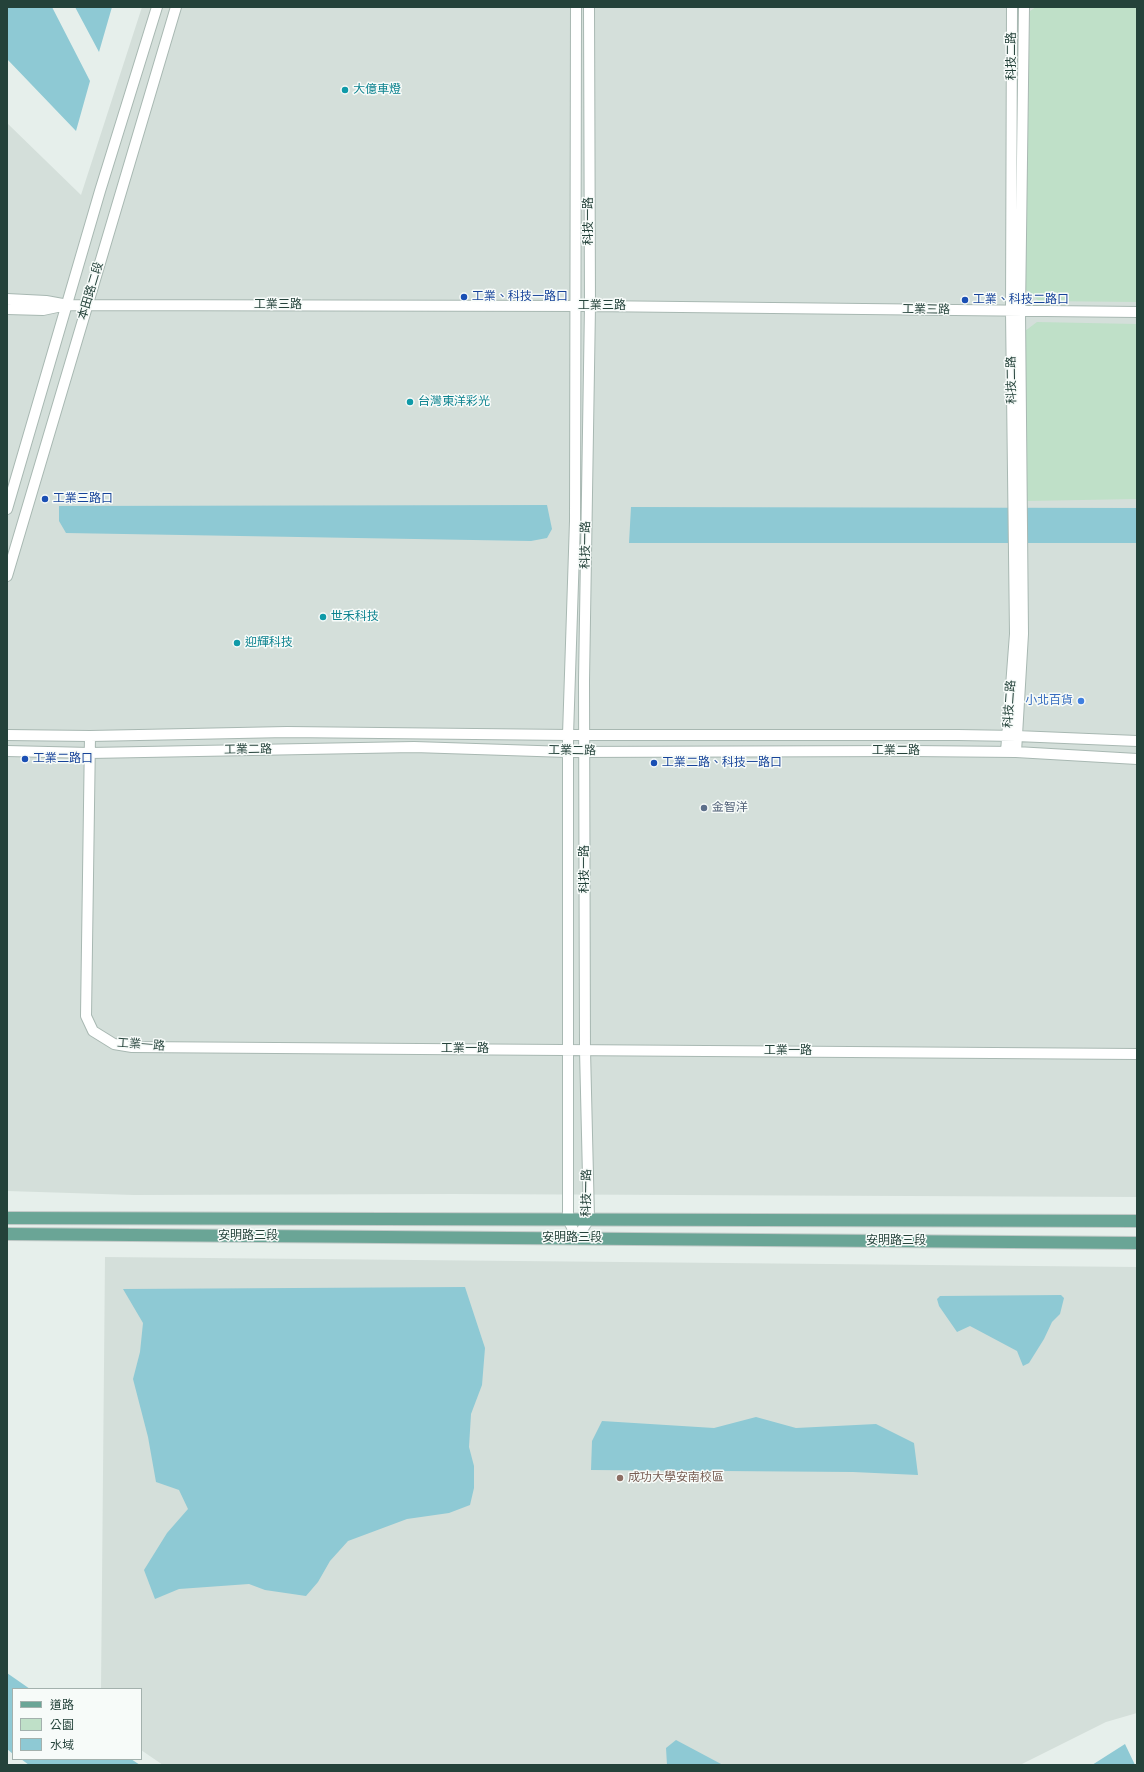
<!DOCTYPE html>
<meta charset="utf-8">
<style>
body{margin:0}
#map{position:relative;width:1144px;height:1772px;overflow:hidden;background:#e6efeb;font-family:Signika,"Noto Sans TC",sans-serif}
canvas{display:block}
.frame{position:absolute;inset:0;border:8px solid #24423a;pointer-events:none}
.legend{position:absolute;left:12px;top:1688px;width:130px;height:72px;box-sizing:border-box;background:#f7fbf9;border:1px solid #a3b1ad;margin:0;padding:5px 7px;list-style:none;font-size:12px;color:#24423a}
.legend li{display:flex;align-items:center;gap:8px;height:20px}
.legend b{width:20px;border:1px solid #a3b1ad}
</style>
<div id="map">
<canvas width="1144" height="1772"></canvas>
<div class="frame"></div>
<ul class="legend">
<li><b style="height:5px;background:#6aa596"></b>道路</li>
<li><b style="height:11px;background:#bfe0c8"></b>公園</li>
<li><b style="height:11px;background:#8ec9d4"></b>水域</li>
</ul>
</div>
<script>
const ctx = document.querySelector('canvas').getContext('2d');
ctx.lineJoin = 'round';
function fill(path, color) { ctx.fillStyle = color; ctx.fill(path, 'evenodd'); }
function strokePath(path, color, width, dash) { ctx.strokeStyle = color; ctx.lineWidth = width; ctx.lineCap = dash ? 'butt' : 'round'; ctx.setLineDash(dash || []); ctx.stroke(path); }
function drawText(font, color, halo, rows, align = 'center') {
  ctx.font = font + ' Signika,"Noto Sans TC",sans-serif'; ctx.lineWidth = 3; ctx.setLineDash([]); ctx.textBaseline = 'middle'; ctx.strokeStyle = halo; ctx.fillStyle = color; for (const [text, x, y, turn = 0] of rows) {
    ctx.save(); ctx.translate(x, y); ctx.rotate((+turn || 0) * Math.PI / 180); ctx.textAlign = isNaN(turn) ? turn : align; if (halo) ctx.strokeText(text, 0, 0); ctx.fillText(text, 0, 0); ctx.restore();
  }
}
fill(new Path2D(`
 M142,7H1137V1197L453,1194L134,1195L7,1191V123L81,195Z
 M105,1257L1137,1267V1713L1106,1722L1020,1765H163L141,1750V1689H101Z`), '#d4dfda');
fill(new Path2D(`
 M1036,7H1137V302L1039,301L1025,289L1030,11Z
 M1037,322L1137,324V499L1027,501L1025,331Z`), '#bfe0c8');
fill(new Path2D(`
 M7,7H52L90,81L76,131L7,59Z
 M75,7H112L99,52Z
 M547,505L552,529L547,538L531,541L66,533L59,521V506Z
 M631,507L1137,508V543H629Z
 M465,1287L485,1348L482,1385L471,1414L469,1447L474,1466V1488L470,1505L449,1513L407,1519L348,1541L330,1561L318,1582L306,1596L265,1590L249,1584L179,1589L155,1599L144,1570L167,1533L188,1509L179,1490L156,1482L148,1437L133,1379L140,1352L143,1323L123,1289Z
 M1061,1295L1064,1298L1060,1314L1052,1322L1044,1339L1029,1363L1023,1366L1017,1351L970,1326L957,1332L939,1306L937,1299L940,1296Z
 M756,1417L796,1428L876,1424L914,1443L918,1475L853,1472L591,1470L592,1441L602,1421L714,1428Z
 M7,1673L30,1689H13V1754L7,1749Z
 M676,1740L723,1765H667L666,1748Z
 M1125,1744L1135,1765H1091H1092Z
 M21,1759H131L140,1765H29Z`), '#8ec9d4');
const minor = new Path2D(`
 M576,7L575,521L568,735V1219L577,1238
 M7,299L46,301L68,305L590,306L1137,312
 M7,309L43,310L62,306
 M7,509L100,191L157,7
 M7,576L176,7
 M7,735L90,736L287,732L568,735H958L1016,736L1137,741
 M90,736L86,1016L93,1031L114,1044L132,1047L1137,1054
 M7,751L90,753L414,747L568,752L911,751L1016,752L1137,759
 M1006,752L1015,634L1011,312L1012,7
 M1016,752L1023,634L1020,312L1024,7
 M577,1238L589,1219L585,1050L584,681L590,306L589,7`);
const major = new Path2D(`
 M7,1218L1137,1221
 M7,1234L1137,1243`);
strokePath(minor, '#a8b8b2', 12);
strokePath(major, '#c2cac8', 14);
strokePath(minor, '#fff', 10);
strokePath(major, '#6aa596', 12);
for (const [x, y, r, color] of [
 [345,90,4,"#0f9aa8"],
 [464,297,4,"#1a4fb4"],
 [965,300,4,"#1a4fb4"],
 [410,402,4,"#0f9aa8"],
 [45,499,4,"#1a4fb4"],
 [323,617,4,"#0f9aa8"],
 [237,643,4,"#0f9aa8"],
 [1081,701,4,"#3f7fe0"],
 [25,759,4,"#1a4fb4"],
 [654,763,4,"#1a4fb4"],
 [704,808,4,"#5c6f8a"],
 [620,1478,4,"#8d6e63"]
]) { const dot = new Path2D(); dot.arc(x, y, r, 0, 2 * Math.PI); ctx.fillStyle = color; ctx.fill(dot); strokePath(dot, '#f7fbf9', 1.5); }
drawText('12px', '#24423a', '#f7fbf9', [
 ["科技二路",1012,56,-90],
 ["科技一路",589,221,-90],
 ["本田路二段",91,291,-73],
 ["工業三路",278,305],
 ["工業三路",602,306],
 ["工業三路",926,310,1],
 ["科技二路",1012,380,-91],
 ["科技一路",586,545,-89],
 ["科技二路",1010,704,-86],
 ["工業二路",248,750,-1],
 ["工業二路",572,751,1],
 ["工業二路",896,751],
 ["科技一路",585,869,-90],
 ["工業一路",141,1045,4],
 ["工業一路",465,1049],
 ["工業一路",788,1051],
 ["科技一路",587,1193,-89],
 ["安明路三段",248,1236],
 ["安明路三段",572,1238],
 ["安明路三段",896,1241]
]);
drawText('12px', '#0d838f', '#f7fbf9', [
 ["大億車燈",353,90],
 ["台灣東洋彩光",418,402],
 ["世禾科技",331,617],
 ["迎輝科技",245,643]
], 'left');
drawText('12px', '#164399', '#f7fbf9', [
 ["工業、科技一路口",472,297],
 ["工業、科技二路口",973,300],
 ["工業三路口",53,499],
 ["工業二路口",33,759],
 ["工業二路、科技一路口",662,763]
], 'left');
drawText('12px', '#366cbe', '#f7fbf9', [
 ["小北百貨",1073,701]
], 'right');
drawText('12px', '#4e5e75', '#f7fbf9', [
 ["金智洋",712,808]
], 'left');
drawText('12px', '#785e54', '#f7fbf9', [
 ["成功大學安南校區",628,1478]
], 'left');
</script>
